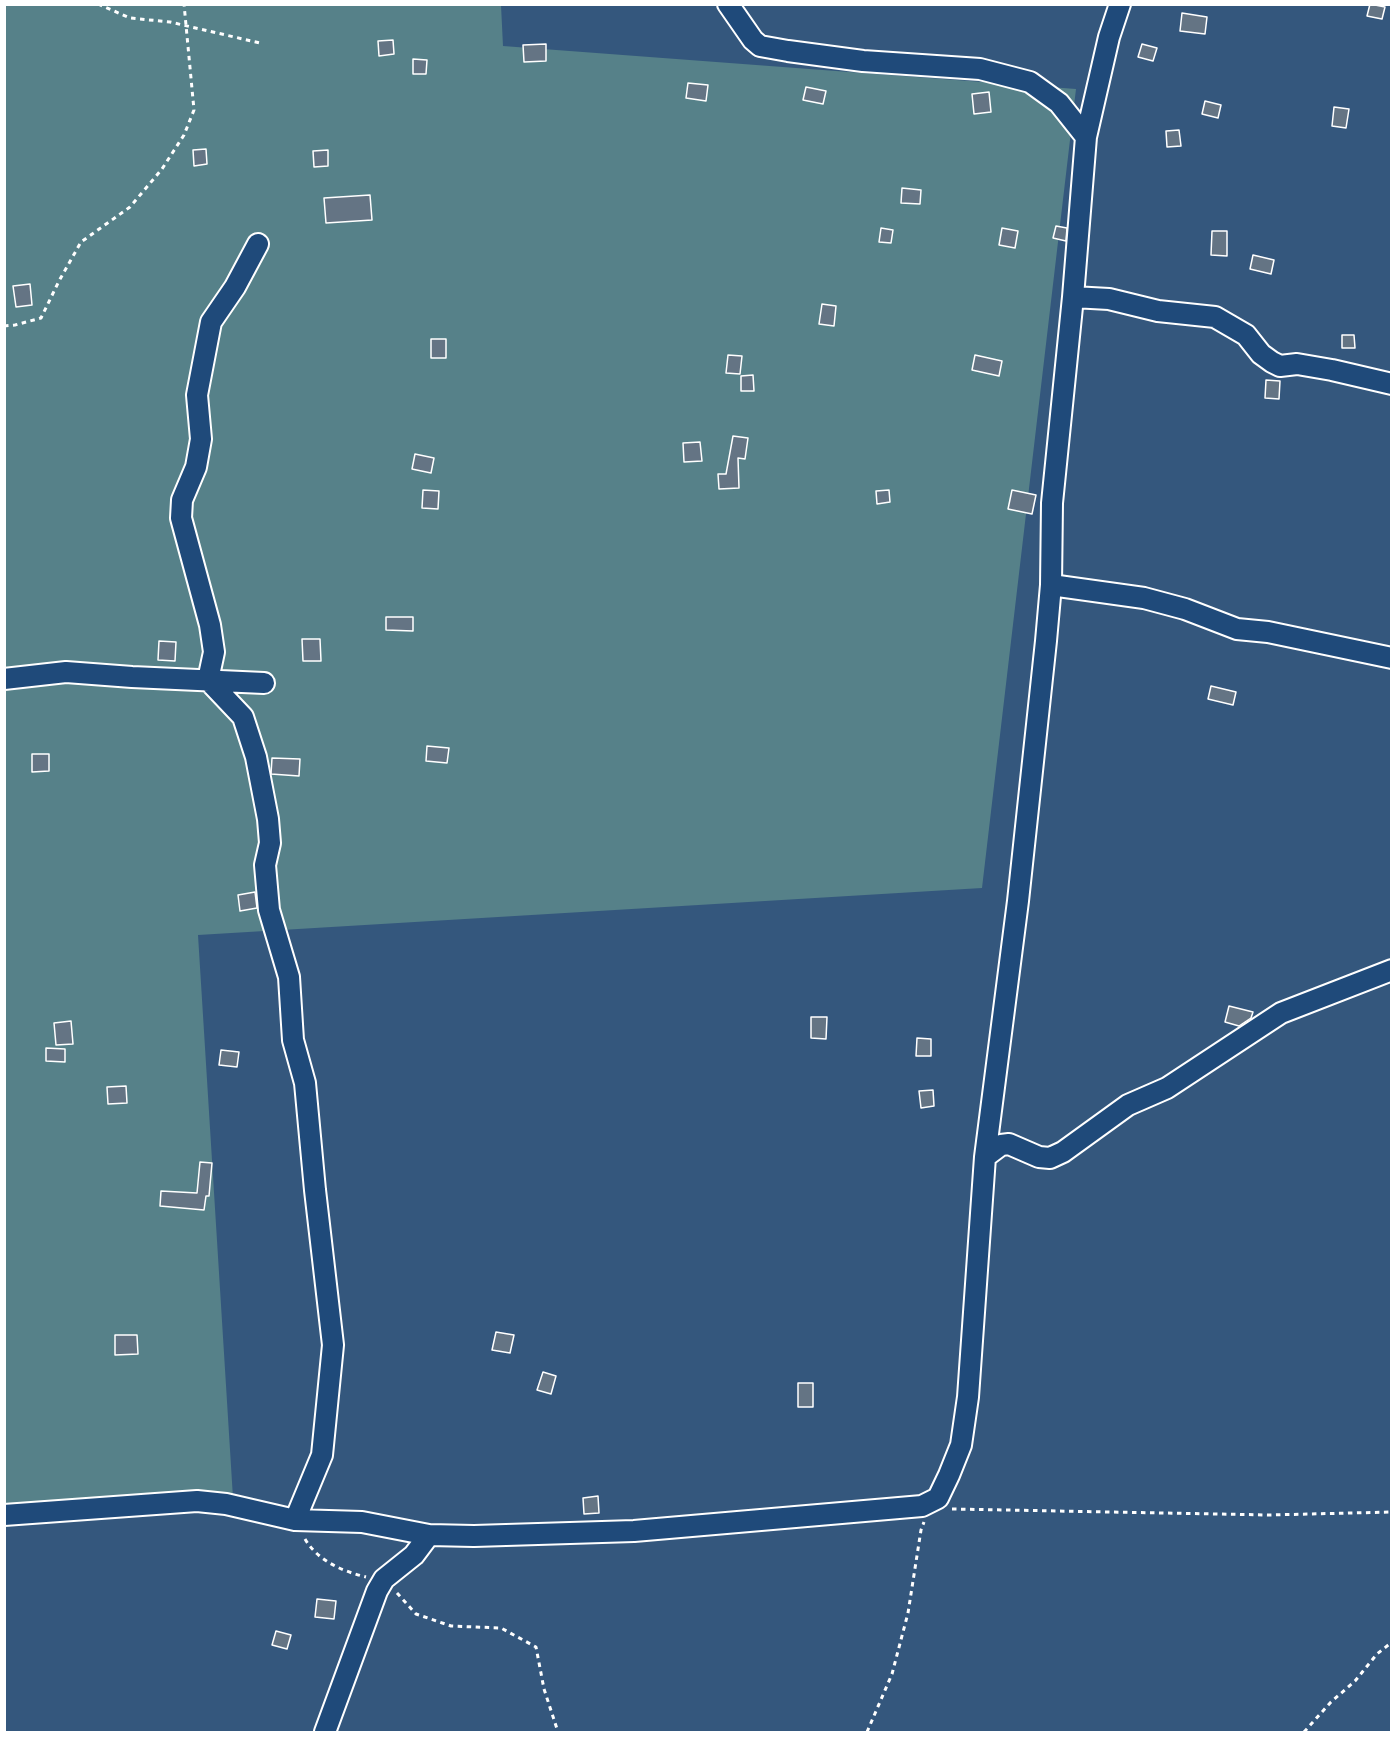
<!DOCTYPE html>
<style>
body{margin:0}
#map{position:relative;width:1396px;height:1737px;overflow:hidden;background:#34577d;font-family:"Gochi Hand",sans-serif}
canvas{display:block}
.frame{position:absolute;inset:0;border:6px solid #fff;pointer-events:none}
</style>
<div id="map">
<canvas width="1396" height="1737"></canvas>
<div class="frame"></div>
</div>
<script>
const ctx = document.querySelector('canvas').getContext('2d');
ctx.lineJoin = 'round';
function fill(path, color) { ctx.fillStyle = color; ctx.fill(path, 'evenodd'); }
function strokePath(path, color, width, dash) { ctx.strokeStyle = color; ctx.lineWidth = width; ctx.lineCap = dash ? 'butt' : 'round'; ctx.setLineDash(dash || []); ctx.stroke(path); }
fill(new Path2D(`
 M4,5H501L503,46L1076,89L982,888L198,935L233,1498L5,1506Z`), '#568189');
const building = new Path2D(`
 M1370,4L1385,7L1382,19L1367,16Z
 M1182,13L1207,17L1205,34L1180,31Z
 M393,40L394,54L379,56L378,41Z
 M546,44V61L524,62L523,45Z
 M1142,44L1157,48L1153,61L1138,57Z
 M413,59L427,60L426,74H413Z
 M688,83L708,85L706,101L686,98Z
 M806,87L826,91L823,104L803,100Z
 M989,92L991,112L974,114L972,94Z
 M1205,101L1221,105L1218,118L1202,114Z
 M1334,107L1349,109L1346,128L1332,126Z
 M1179,130L1181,146L1167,147L1166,131Z
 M206,149L207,164L194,166L193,150Z
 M328,150V166L314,167L313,151Z
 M902,188L921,190L920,204L901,203Z
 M370,195L372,220L326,223L324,198Z
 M1056,226L1067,228L1066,241L1053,238Z
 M881,228L893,230L891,243L879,242Z
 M1002,228L1018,231L1015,248L999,245Z
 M1212,231H1227V256L1211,255Z
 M1253,255L1274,260L1271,274L1250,269Z
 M30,284L32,305L16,307L13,286Z
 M822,304L836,306L834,326L819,324Z
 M1342,335H1354L1355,348H1342Z
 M431,339H446V358H431Z
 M728,355L742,356L740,374L726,373Z
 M975,355L1002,361L999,376L972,370Z
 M753,375L754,391H741V376Z
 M1266,380L1280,381L1279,399L1265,398Z
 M733,436L748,438L745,459L738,458L739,488L719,489L718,474H726Z
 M700,442L702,461L684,462L683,443Z
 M415,454L434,458L431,473L412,469Z
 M423,490L439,491L438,509L422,508Z
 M889,490L890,502L877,504L876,491Z
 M1012,490L1036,495L1032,514L1008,509Z
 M386,617H413V631L386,630Z
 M302,639H320L321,661H303Z
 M159,641L176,642L175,661L158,660Z
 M1211,686L1236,692L1233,705L1208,699Z
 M427,746L449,748L447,763L426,761Z
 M32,754H49V771L32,772Z
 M272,758L300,759L299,776L271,774Z
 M255,892L257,908L240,911L238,895Z
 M1229,1006L1253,1012L1251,1018L1239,1026L1225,1022Z
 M811,1017H827L826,1039L811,1038Z
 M71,1021L73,1044L56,1045L54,1023Z
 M917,1038L931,1039V1056H916Z
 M46,1048L65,1049V1062L46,1061Z
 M221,1050L239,1052L237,1067L219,1065Z
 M126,1086L127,1103L108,1104L107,1087Z
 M933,1090L934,1106L921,1108L919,1091Z
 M200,1162L212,1163L209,1196H206L204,1210L160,1206L161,1191L197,1193Z
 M496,1332L514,1335L510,1353L492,1350Z
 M115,1335H137L138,1354L115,1355Z
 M543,1372L556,1376L551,1394L537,1390Z
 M798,1383H813V1407H798Z
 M598,1496L599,1513L584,1514L583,1498Z
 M317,1599L336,1601L334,1619L315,1617Z
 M276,1631L291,1635L287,1649L272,1645Z`);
fill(building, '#647484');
strokePath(building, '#fff', 1.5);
const minor = new Path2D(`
 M728,4L753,40L760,46L788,51L863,61L980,69L1030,82L1059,103L1086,137
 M258,244L235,287L211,322L197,395L201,439L196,467L182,500L181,518L210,625L214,652L208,680L243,717L256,757L268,819L270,843L265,865L269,910L289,977L293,1040L305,1083L315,1190L333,1345L322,1455L295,1520
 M1073,297L1109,299L1158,311L1215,317L1246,335L1261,354L1272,362L1280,366L1297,364L1332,370L1392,384
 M1051,585L1144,598L1185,609L1237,629L1268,632L1392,658
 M4,679L66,672L132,677L264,683
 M985,1157L1001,1145L1009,1144L1039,1157L1050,1158L1063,1152L1128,1105L1167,1088L1281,1013L1392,970
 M4,1515L197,1501L226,1504L295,1520L362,1522L429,1535L474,1536L634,1531L922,1506L938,1498L949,1475L961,1445L968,1397L985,1157L1018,901L1046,641L1051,585L1052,503L1073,297L1086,137L1109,37L1120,4
 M325,1732L377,1591L384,1579L414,1555L429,1535`);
strokePath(minor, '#fff', 24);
strokePath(new Path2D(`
 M98,4L130,18L170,22L260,43
 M4,326L15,325L41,318L59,281L81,242L130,207L162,169L184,135L194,110L184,4
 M952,1509L1269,1515L1392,1512
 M305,1539C318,1561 342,1571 366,1577
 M397,1593L416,1614L451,1626L501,1628L536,1647L544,1689L558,1732
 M867,1732L892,1674L908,1613L921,1530L924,1522
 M1304,1732L1331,1702L1355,1681L1377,1654L1392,1642`), '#fff', 3, [4.5, 4.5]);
strokePath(minor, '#1f4a7a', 20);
</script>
